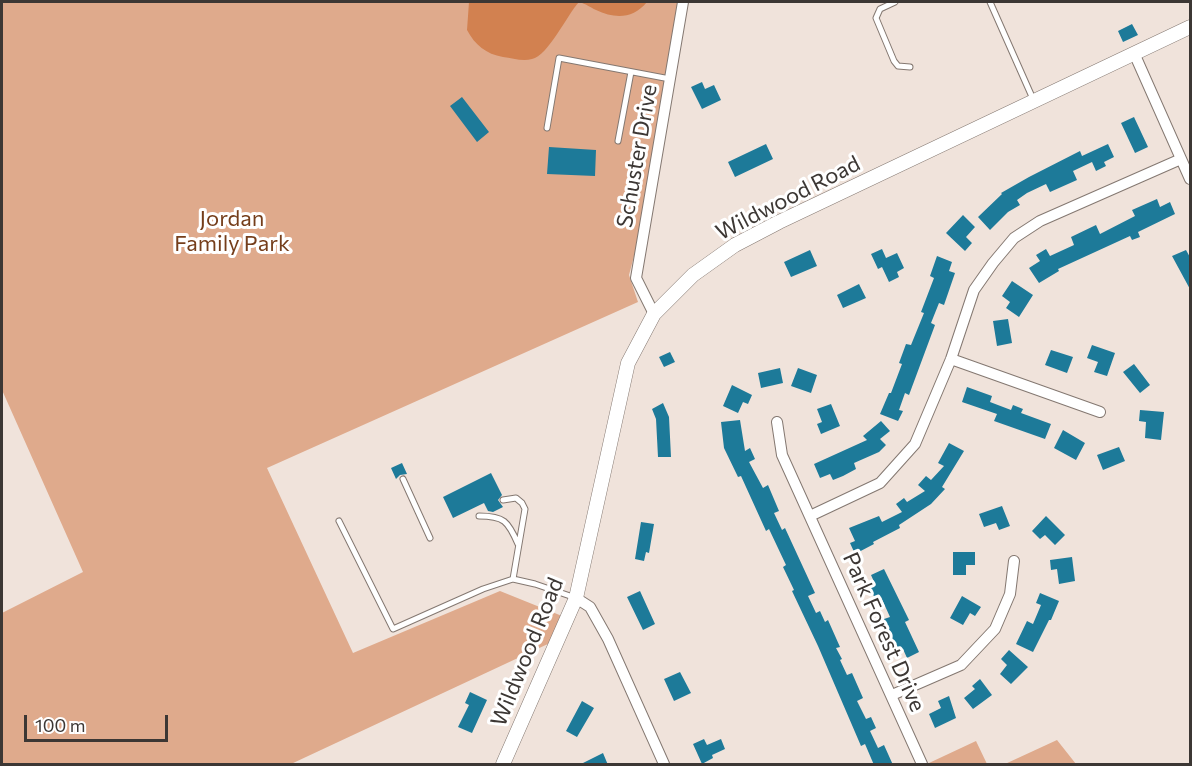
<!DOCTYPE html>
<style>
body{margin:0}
#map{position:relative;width:1192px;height:766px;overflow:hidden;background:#f0e3db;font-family:Commissioner,sans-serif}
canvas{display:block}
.frame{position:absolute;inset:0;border:3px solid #3c3734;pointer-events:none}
.scale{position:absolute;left:24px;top:715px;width:144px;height:27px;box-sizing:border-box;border:3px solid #3c3734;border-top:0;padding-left:8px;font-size:18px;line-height:21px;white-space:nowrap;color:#3c3734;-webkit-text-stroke:4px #fff;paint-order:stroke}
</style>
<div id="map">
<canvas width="1192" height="766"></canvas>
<div class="frame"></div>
<div class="scale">100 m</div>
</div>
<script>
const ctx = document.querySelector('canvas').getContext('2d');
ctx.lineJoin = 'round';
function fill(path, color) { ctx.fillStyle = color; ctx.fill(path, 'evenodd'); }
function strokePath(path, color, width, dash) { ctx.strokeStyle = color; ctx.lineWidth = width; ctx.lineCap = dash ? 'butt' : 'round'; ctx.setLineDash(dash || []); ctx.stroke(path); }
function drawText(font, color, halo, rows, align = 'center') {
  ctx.font = font + ' Commissioner,sans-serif'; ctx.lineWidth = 6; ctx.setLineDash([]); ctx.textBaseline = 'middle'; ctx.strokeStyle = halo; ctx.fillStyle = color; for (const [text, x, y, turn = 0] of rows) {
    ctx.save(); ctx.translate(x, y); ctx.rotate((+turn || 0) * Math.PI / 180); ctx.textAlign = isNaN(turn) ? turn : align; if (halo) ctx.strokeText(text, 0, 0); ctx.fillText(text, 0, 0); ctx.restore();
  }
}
fill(new Path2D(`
 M2,2H679L638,241L629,275L638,302L267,468L353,653L500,591L562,616L550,643L291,764H2V613L83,572L2,390Z
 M1057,740L1076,764H1005Z
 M976,741L987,764H930L929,763Z`), '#dfaa8c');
fill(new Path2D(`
 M469,2H647C633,19 615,19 596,10C590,7 586,4 579,2C567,15 548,56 532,59C523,62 512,58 503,57C486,54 475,45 467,30Z`), '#d28150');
fill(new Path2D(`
 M1132,24L1138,35L1123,42L1118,31Z
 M702,82L705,89L714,85L721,100L702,109L691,87Z
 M462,97L489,132L477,142L450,106Z
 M1134,117L1148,147L1135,153L1121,123Z
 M766,144L773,159L735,177L728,162Z
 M1108,144L1114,157L1104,162L1106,166L1096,171L1092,162L1073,171L1077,180L1050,192L1046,184L1027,193L1017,200L1020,205L1008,212L990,230L978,217L1002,194L1001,193L1029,177L1080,151L1082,156Z
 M549,147L596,150L595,176L547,174Z
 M1157,199L1160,207L1170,202L1175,214L1138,232L1140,237L1132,240L1130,236L1058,269L1059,271L1039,283L1029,268L1040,261L1036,255L1046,249L1050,256L1074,245L1071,237L1096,225L1100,234L1135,216L1132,210Z
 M963,215L975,227L966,237L972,243L965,251L946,233Z
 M882,249L886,258L897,253L904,268L897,272L899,277L889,282L882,267L878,269L871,254Z
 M810,250L817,266L791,277L784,262Z
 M1186,250L1191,259V291L1172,256Z
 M937,256L952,262L949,271L955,273L944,305L939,303L931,323L935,325L909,395L905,393L899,410L903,411L898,421L880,414L889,393H891L902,364L899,363L906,344L911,345L924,313L921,312L934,278L930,276Z
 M1012,281L1033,295L1019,317L1006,308L1010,302L1002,296Z
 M859,284L866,298L843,308L837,295Z
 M1008,319L1012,343L997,346L993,321Z
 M1092,345L1115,353L1107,376L1094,372L1098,362L1087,358Z
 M1051,350L1073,357L1067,373L1045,365Z
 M670,352L675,362L664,367L659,357Z
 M1134,364L1150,385L1140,393L1123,372Z
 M780,368L783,383L761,388L758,373Z
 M798,368L817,375L811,393L791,386Z
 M732,385L752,395L748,404L743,402L738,413L723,406Z
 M967,387L992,396L990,402L1011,410L1013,405L1023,409L1021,413L1051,424L1045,439L994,421L997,414L962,402Z
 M663,403L669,417L671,457H658L656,419L652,409Z
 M831,404L840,426L821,434L817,424L822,422L817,409Z
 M1140,410L1164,412L1161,440L1145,438L1146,422L1139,421Z
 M740,420L745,451L750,448L755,459L749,462L763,488L768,485L779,511L774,513L782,530L785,528L815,593L808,596L816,613L820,611L825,622L828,620L840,647L836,648L842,659L840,660L847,675L852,673L863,698L857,701L866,719L871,717L876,728L870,731L878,748L884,745L893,765H874L865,744L861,746L818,646L792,591L794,590L783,567L786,565L769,529L766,531L741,476L738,477L724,448L721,422Z
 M881,421L890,431L880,439L886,445L879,452L854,463L856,469L843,476L833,480L830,474L820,478L814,464L867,440L863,436Z
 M1063,430L1085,443L1076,460L1054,448Z
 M949,443L964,451L942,487L945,489L931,504L899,525L900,528L873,542L874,544L855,554L850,543L855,541L849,528L879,516L882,522L902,512L896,504L904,498L907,502L925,491L918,485L926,476L931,480L944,466L938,463Z
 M1119,447L1125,461L1103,470L1097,455Z
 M402,463L407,474L400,475L396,479L391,468Z
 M491,473L502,495L498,500L503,507L493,512L488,511L484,503L453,518L443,497Z
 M1002,506L1010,526L999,530L996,523L984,527L979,514Z
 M1046,516L1065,535L1055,545L1045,535L1040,539L1032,531Z
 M641,522L654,524L649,553L646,552L644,561L635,559Z
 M953,552H975V565H966V575H953Z
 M1072,557L1075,581L1059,584L1057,569L1051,570L1050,560Z
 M884,569L909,620L905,622L919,652L907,658L903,649L898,652L884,619L890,617L881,597L875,599L870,587L875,584L871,575Z
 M640,591L655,624L643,630L627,597Z
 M1040,593L1059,601L1051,620H1049L1033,652L1016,644L1027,621L1033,624L1041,605L1036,603Z
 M962,596L981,607L975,616L970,613L963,625L950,618Z
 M1009,650L1028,667L1011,684L1000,674L1007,665L1001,659Z
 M680,672L691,693L674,701L664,679Z
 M980,679L992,695L973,709L964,698L975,689L972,686Z
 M470,692L487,700L472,733L458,727L469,705L465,703Z
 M949,696L956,718L935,728L929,714L941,708L938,701Z
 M582,701L594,708L577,737L566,731Z
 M704,739L707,745L721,739L725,749L712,755L713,758L702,764L693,744Z
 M603,753L608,765H579Z`), '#1d7a99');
const lane = new Path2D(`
 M895,2L880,9L876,18L894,61L898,66L910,67
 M990,2L1033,99
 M547,128L559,58L670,79
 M618,141L631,72
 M403,479L430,538
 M503,500L516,498L522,503L525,509L513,579
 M479,516C504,516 508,521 518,544
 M339,521L393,629L483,589L513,579L535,584L576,598`);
const street = new Path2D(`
 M1134,53L1190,179
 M654,314L636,278L683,2
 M951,359L1100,412
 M777,422L782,455L922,764
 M810,516L880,483L915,444L951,359L974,290L993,263L1014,238L1040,221L1181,159
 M576,598L590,607L608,639L664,764
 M892,695L961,665L995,629L1010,594L1014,561`);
const secondary = new Path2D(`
 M503,764L576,598L628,363L654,314L693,275L735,245L779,222L1190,27`);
strokePath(lane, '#847871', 7);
strokePath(street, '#847871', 12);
strokePath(secondary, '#847871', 15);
strokePath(lane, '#fff', 5);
strokePath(street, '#fff', 10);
strokePath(secondary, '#fff', 14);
drawText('22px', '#3c3734', '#fff', [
 ["Schuster Drive",637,156,-80],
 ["Wildwood Road",788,198,-27],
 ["Park Forest Drive",884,632,66],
 ["Wildwood Road",527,652,-68]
]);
drawText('22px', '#753e1b', '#fff', [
 ["Jordan",232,219],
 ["Family Park",232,244]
]);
</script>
